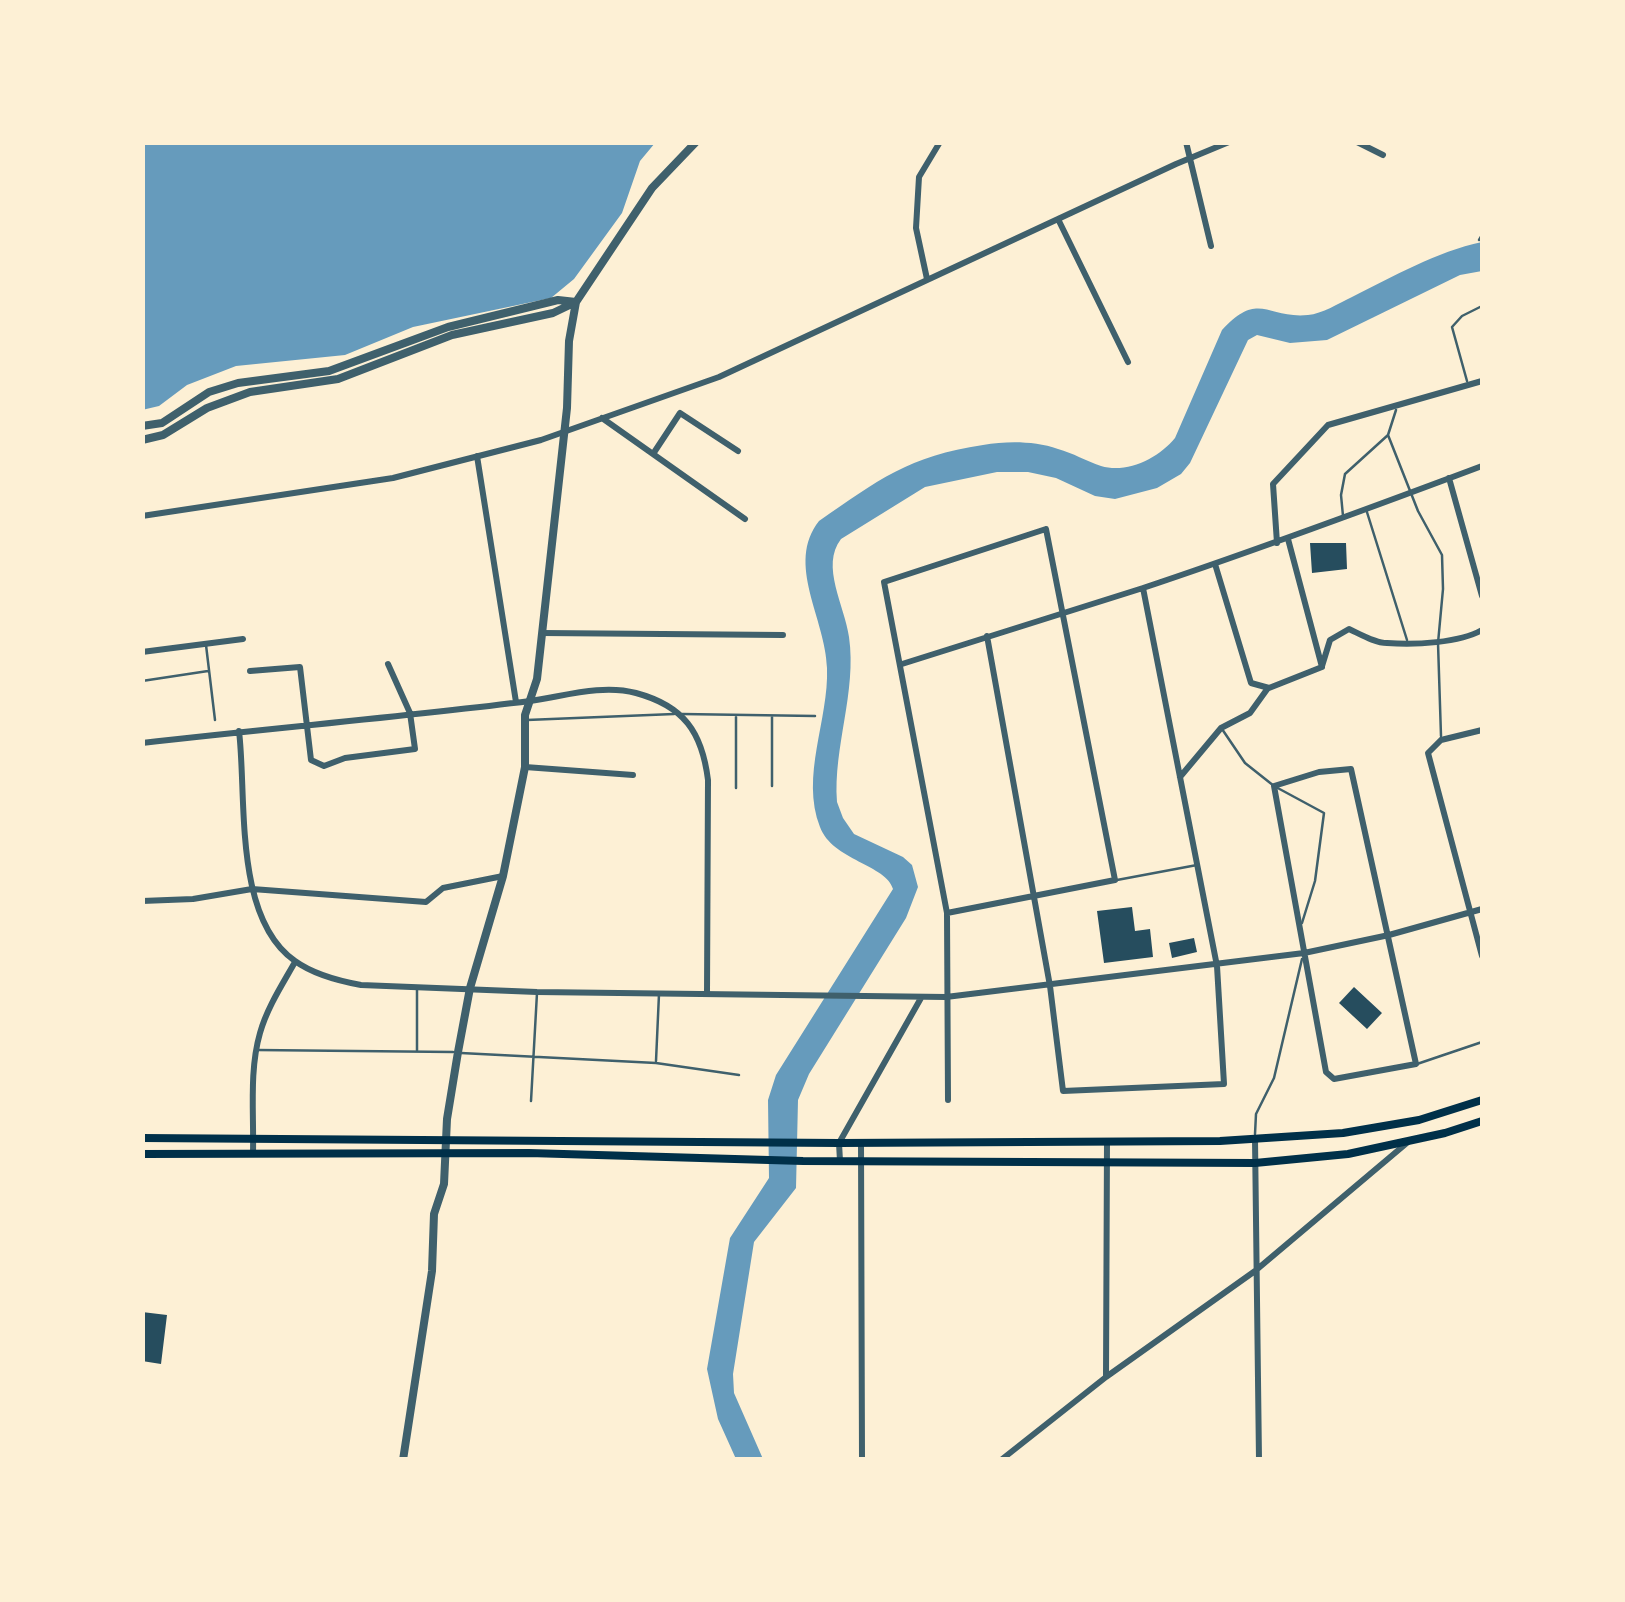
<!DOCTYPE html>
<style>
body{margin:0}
#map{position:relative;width:1625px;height:1602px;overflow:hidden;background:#fdf0d5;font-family:Karla,sans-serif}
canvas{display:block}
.frame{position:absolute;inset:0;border:145px solid #fdf0d5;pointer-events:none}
</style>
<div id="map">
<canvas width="1625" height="1602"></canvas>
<div class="frame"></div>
</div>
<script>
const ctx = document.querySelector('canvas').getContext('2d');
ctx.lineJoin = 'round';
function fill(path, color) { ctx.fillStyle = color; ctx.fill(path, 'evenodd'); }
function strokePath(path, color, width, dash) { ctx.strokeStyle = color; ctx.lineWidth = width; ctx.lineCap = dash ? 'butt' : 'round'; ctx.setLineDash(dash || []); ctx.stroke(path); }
fill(new Path2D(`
 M142,143H655L640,161L622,213L574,279L551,298L413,327L345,355L236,366L187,385L159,406L142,410Z
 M1482,242V271L1460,275L1327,340L1290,343L1257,335L1248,340L1190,463L1181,474L1157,488L1115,499L1095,496L1056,478L1028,472H997L925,487L841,539C820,566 845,606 849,637C857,692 833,747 837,802L843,818L854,834L903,857L912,865L918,887L906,918L809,1074L798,1100L796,1188L754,1242L733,1374L734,1393L763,1459H736L718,1419L707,1369L730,1238L769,1178L768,1100L776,1075L893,889C887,865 832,860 820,827C800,776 829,720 827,668C826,619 785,564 819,521C878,480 909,456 983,445C1008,441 1034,441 1058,449C1073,453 1086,461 1101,466C1127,474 1159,458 1175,438L1222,330C1259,290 1267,319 1308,315C1322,314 1339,303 1352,297C1394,276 1436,252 1482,242Z`), '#669bbc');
fill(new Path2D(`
 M1310,543H1346L1347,569L1312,573Z
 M1132,907L1135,931L1150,929L1153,957L1104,963L1097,911Z
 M1194,938L1197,952L1172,958L1169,943Z
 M1354,987L1382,1013L1367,1029L1339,1003Z
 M142,1312L167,1315L161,1364L142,1361Z`), '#264d5e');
strokePath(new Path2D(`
 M1479,240L1482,235
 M1467,381L1452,327L1462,316L1482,306
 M1388,435L1418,511L1442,555L1443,589L1438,643L1441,736
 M1366,509L1407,640
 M1343,516L1341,495L1345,474L1388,435L1396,410
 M206,645L215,720
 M142,681L208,671
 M682,714L815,716
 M772,717V786
 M527,720L674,714
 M1222,729L1245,763L1274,786L1324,813L1315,881L1302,923
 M736,788V717
 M1117,880L1197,865
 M417,988V1050
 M257,1050L453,1052
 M461,1053L656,1063L739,1075
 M656,1061L659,994
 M1417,1064L1482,1042
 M531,1101L537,993
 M1255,1134L1256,1114L1274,1078L1302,959`), '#3f606c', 2.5);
strokePath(new Path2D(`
 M1186,142L1211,246
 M1357,142L1383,155
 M1058,219L1128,362
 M927,279L916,228L919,177L940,142
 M602,418L745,519
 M653,454L680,413L738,451
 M477,456L516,702
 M1449,478L1482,596
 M142,516L393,478L541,440L719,377L1176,164L1229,142
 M1277,543L1273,484L1328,425L1482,381
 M1215,564L1251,683L1269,688L1322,667L1288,539
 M542,633L783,635
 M987,636L1050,986L1063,1091L1224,1084L1217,966L1143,588C1257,550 1370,508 1482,466
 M142,652L243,639
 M902,664L1143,588
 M1322,666L1330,640L1349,629C1360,634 1375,643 1387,643C1415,645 1459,643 1482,630
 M250,671L300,667L311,760L324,766L345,758L415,749L410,713L388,664
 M1482,730L1441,740L1428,753L1482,956
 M239,731C247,797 233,918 295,961C313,974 339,981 361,985L537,992L946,997L1304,953L1389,935L1482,909
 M142,743C272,728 402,717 530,701C565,696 602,684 636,693C684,706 702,732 708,780L707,994
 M525,767L633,775
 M1351,769L1416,1064L1334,1079L1326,1072L1274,786L1319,772Z
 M1180,777L1221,728L1250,713L1268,688
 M142,901L193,899L252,889L426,902L443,888L503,876
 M947,913L1115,880L1046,529L884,582L947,913L948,1100
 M1255,1139L1259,1460
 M861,1143L862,1460
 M253,1153C254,1114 249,1071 260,1033C267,1008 282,985 295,962
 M840,1161L839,1143L921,998
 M1106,1376L1107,1142
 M1001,1460L1106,1377L1255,1271L1408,1142`), '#3f606c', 6);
strokePath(new Path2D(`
 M142,426L162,423L209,392L238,383L329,371L448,327L558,300L576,302
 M142,440L163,435L207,408L250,392L338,379L452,335L553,313L576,302
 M403,1460L432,1271L434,1214L444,1184L447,1119L458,1052L470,988L503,876L525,767V715L537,679L567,408L569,341L576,302L652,188L696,142`), '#3f606c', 8);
strokePath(new Path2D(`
 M142,1138L839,1143L1220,1141L1343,1133L1419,1120L1482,1100
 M142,1154L529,1153L803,1161L1255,1163L1348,1154L1445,1133L1482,1121`), '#003049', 8);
</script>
